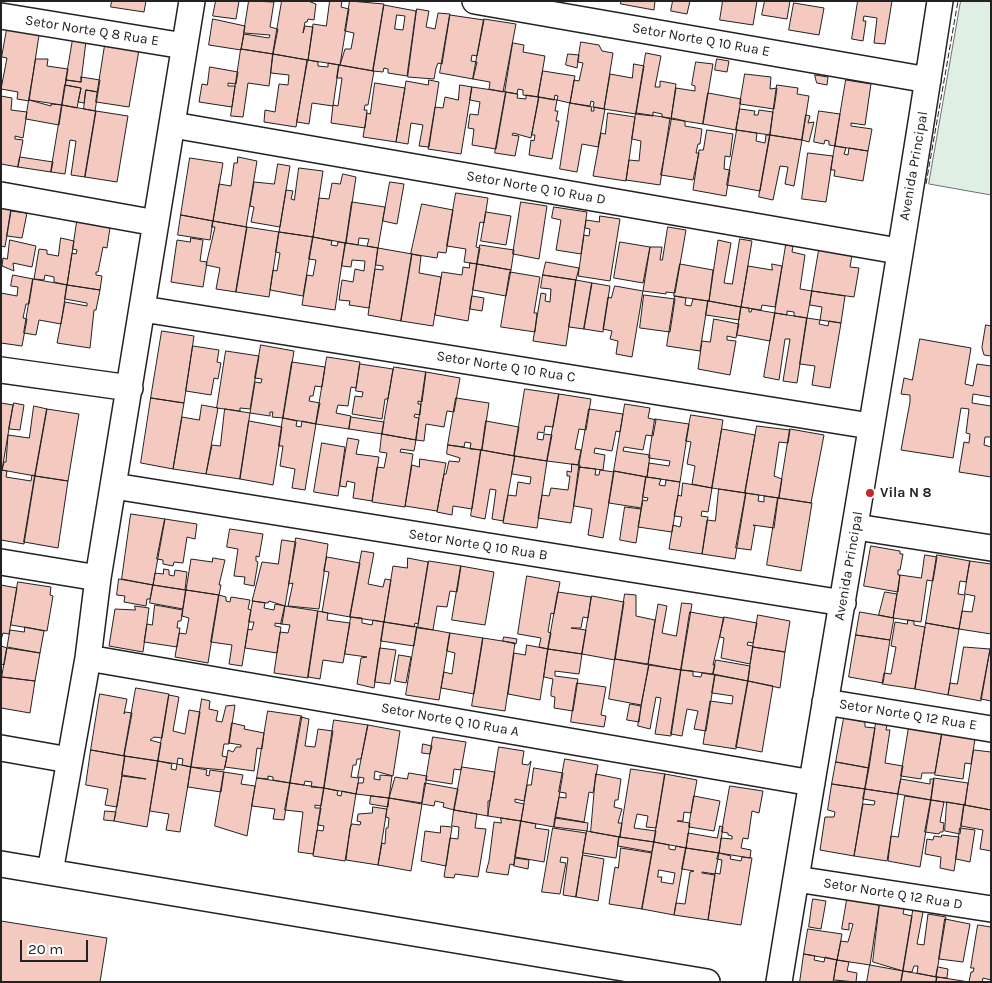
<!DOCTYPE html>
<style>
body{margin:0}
#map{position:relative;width:992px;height:983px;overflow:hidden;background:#fff;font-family:Karla,sans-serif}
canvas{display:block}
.frame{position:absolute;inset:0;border:2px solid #222;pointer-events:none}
.scale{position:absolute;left:20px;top:940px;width:68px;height:22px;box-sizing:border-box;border:2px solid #222;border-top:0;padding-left:6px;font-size:15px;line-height:18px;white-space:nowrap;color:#222;-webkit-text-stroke:4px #fff;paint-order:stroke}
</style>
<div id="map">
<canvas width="992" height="983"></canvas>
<div class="frame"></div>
<div class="scale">20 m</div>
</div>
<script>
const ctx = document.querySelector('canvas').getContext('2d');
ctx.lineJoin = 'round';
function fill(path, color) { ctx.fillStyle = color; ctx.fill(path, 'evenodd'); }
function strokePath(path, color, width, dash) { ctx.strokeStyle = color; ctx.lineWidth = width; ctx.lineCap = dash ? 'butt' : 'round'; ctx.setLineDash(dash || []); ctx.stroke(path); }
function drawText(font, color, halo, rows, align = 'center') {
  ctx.font = font + ' Karla,sans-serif'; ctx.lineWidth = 4; ctx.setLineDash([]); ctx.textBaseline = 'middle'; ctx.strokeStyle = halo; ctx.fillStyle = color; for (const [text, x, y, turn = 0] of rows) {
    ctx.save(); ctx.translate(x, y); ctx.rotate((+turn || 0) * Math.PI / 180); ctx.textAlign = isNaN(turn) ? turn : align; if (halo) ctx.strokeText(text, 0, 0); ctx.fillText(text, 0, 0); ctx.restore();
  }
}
const green = new Path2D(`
 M961,1H991V195L929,184Z`);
fill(green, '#e0efe3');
strokePath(green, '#6f6f6f', 1);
const building = new Path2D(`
 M112,1H146L144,12L111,7Z
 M216,1H239L236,19L213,16Z
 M249,1L274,2L270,27L278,29L273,54L241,49L244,34L269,38L270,35L244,33Z
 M282,1H308L316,4L314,20L308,19L307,22H305L303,33L305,26L313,27L308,60L273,54Z
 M330,1H342L341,7L349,9L340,65L308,60L313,24L326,26Z
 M350,1L384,4L373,71L340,65L345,49H351L354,33L345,31Z
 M621,1H655L654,10L621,4Z
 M673,1H690L687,14L671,11Z
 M723,1H757L753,25L720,20Z
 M765,1H790L787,19L762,15Z
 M858,1H892L885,44L874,43L877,18L864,16L863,21H866L863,41L852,39Z
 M794,3L824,8L819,35L789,30Z
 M384,5L416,11L407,76L388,73V69L384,68L383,72L373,71ZM397,15L405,16L403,30L395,29Z
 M417,9L429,11L426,27L435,29L438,13L450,14L442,64L438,63L436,68L434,79L408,77Z
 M450,15L484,20L477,56L472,55L471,61L477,62L473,79L440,73Z
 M213,19L245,26L241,50L209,45Z
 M484,19L516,24L503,92L489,89L490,82L473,79Z
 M7,29L39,35L29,101L17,99L18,92L1,89L7,58L2,57Z
 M73,39L86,41L81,82L66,80Z
 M581,42L599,45L602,51L613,53L604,109L593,107L594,102L591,101L590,106L570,103L574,80L579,81L583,63L578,62Z
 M513,43L524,45L523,52L545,56L538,97L523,95V90L518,89L517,94L505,92Z
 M105,45L139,50L129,107L96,102Z
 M241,49L273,54L269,86L248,83L243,117L231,116Z
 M646,53L661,56L655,87H660V81L676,84L671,119L662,117V114L653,112V116L636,114Z
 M273,54L307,60L296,127L264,122L265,110L275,112L279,84L288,85L289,75L271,73Z
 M568,54L579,55L577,68L566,65Z
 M36,59H48L47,66L68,69L62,105L29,100Z
 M717,59L729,61L727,72L715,70Z
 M308,60L318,62V66L328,67V63L339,65L333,106L312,103L309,124L297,122Z
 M696,62L713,64L703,124L671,119L676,88L695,91V86L692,85Z
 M634,64L644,66L636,114L604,109L610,74L632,78Z
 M339,65L374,71L368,105H365L364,110H367L365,128L331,123L333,105L338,106L342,78H337Z
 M210,67L238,72L236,84L228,83V86H235L232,107L199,102L202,84L207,85Z
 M543,71L575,76L570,103L557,100L558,96L555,95L554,100L538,97Z
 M745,74L771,77L770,89L777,88L774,109L740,104Z
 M815,75L828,77L827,85L817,83Z
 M81,77L100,80L98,92L86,90L84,103L78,102L81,88L65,85L66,80L81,82Z
 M429,80L439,82L429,147L419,146L423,125L411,123L408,144L396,142L406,81L428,85Z
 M846,80L871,84L865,125L851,123V126L872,129L868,151L835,146Z
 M375,83L405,88L396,142L363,137L367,113L370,114Z
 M65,85L81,88L77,108L62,105Z
 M460,85L472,87L461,154L428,149L435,107L443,108L445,97L458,100Z
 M777,85L798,88L797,94L809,96L802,140L770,135Z
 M472,87L506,92L496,149L472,145L474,129L468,128L470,114L478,115L480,102L470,100Z
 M86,90L98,92L95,111L84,109Z
 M506,92L518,94L517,98L526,99V95L539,97L531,138L513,133L512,135L519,136L515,156L495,153Z
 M708,93L741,99L736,130L703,124Z
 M1,96L12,98L11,110L27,112L23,138L15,136V139L23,140L18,167L1,164Z
 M539,97L557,100L555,111H558L556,121H559L552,159L529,155L531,140L534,141L535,135H532Z
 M29,100L51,106V104L62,105L59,125L26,119Z
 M570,103L592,107L591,111H594V107L605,109L598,147L582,144L577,172L560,169Z
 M62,105L96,111L85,177L71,175L76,141L70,140L65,174L51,172Z
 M740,109L755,111L754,115H758L759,110L773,112L770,135L736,130Z
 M96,111L128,116L117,182L85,177Z
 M819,111L840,114L835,146L829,145V141L825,140L824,144L814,142Z
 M608,113L635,117L626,181L593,176L601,133L605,134Z
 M636,113L670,118L660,185L626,180L629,160L639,161L641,141L632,139Z
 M806,115L810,116L808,123L814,122L809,142L802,140Z
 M672,118L685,121V126L702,129L700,144H698L696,153H699L693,180L661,175Z
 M707,130L733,134L730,157L725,156L724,169L730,170L726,196L693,190L699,150H703Z
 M737,130L757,133L756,141L765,143L766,135H770L760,191L727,185Z
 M770,135L802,140L794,186L785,184L788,167L780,166L773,200L759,197Z
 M835,146L846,148L844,154L848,155L849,148L868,151L863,181L834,176L835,170H831Z
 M808,153L833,156L826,202L802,199Z
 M20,157L53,162L51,172L18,167Z
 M238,157L257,161L246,227L213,221L219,184L231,186L234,163H237Z
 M190,158L223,163L213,221L181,215Z
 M278,164L290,166L280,227L251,222L254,207L250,206L254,182L274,184Z
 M299,168L323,171L313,237L279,232L286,190L293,191L291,199L294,200Z
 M343,174L356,177L346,243L313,237L319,198L329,199L332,183L340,184Z
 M390,182L404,184L397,224L383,221Z
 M456,193L488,198L484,223L480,222L476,247L480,248L477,264L464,262L466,249L447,246Z
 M352,202L385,207L378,248L367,246L369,239L359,238L358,245L346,243Z
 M521,202L547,206L539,259L513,254Z
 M1,203L12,205L5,247L1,246Z
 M422,204L453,210L446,253L438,252L437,258L411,254Z
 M554,207L587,212L581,254L556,250L561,220L552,218Z
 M11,211L27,213L22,238L7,236Z
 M486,212L511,216L506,245L481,241Z
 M78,215L111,221L107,248L103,247L98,272H96V275L102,276L100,290L67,285L72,253L76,254L77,250L73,249Z
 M181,215L213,221L210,240L178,235Z
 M600,216L620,219L610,281L578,276L584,235L589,236L590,229L585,228L586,220L599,222Z
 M213,221L247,227L236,292L216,289L220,268L206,265L215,227H212Z
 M247,227L279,232L269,297L236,292Z
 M668,227L686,230L675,293L666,292V294L643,291L650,247H662L660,260H662Z
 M279,232L313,237L303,296L270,290L273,270L277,271L280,253L276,252Z
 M313,237L332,241L331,245L337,246L338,242L345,243L335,310L302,305L307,275L313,276L316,260L309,259Z
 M61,238L74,241L67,285L54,282V277L45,275L44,280L34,279L39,249L47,250V254L58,256Z
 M191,238L203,240L200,261L207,262L203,287L171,282L177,240L190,242Z
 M740,239L752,241L741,307L709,301L718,240L731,243L724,283L732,284Z
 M10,240L36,246L32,267L13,263L14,271L2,266L3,258L7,259Z
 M620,242L650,247L643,283L614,278Z
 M346,243L378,248L369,308L349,305L350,301L339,300L342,280L353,282L355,269L364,271L365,261L352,260L351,267L342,266Z
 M480,245L514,250L511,270L477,264Z
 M786,245L793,246L792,252L805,255L800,289L812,291L807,318L794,316V312L787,311V315L775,313Z
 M378,248L412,254L401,321L368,315L375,269L383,270V266L376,265Z
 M819,250L852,255L850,267L859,268L854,297L812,291Z
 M412,254L421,256L419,273L441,277L433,326L401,321Z
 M546,262L579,268L576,280L543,275Z
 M470,263L477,264L468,321L435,315L442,272L462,275L463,267L469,268Z
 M477,264L511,270L506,296L473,290Z
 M680,264L713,270L709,301L674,296Z
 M772,264L782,266L775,307L762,305L761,310L741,307L748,266L772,270Z
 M510,272L540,277L534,313H537L535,332L501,327Z
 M13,275L33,279L29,304H26L23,318L27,319L22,346L1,343V293L17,296L18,287L11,286Z
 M543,275L576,280L566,346L533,341L541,293L546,294L545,301L550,302L551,289L541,288Z
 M33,279L67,285L61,324L39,320L36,335L24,333Z
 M576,280L592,283L584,329L569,327Z
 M592,283L610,286L603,332L584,329Z
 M67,285L100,290L96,310H94L90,348L57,343L65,302L87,306V303L65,299Z
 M615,286L643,291L632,357L616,354L618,341L610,339L612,331L603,329L608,297L611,298Z
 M812,291L845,296L841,323L820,320L822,307L810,305Z
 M644,295L675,299L670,332L640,328Z
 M472,296L484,298L482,311L470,309Z
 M675,296L686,298L685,305L691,306L693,299L708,301L700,351L667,346Z
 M708,301L741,307L739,320L706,315Z
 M741,307L749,308V312H751L752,309L775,313L770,341L737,335Z
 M775,313L807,318L797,383L783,381L790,339H785L779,380L764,377Z
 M807,318L820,320L819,324L828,326L829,321L841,323L830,388L812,385L815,366L800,364Z
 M714,319L739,324L736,338L727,336V340L736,341L730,375L698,369L702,341L710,342Z
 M986,325L991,326V356L984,355L982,348Z
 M162,331L194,336L184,403L151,398Z
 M920,339L971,348L965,384L973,386L977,364L991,366V397L973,394L972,403L991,406V437H985L984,445L991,447V477L959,472L964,442L969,443L970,434L966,433L969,409L961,408L953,458L901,450L910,402V395L901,394L904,378L912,380Z
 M261,345L294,351L283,418L272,417L273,412H270V416L250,413L255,382L261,383L262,379L255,378Z
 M193,346L219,350L217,362L221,363L218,379L214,378L211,395L186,391Z
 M226,351L259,356L250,409L240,408V411L217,408Z
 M327,357L360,362L356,388L351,387L348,406L338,405L336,413L351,416L349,429L316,424Z
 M292,362L325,367L322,387L315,386L313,396H310L309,401L320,403L316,424L283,418Z
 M360,364L393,369L388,399H385L382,419L352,414L355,396L362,397L363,392L356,391Z
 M394,367L426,372L422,402L418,401V404H421L420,415L415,414L414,417L419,418L416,440L382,434Z
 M426,372L460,378L454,412L447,411L444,427L426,424L424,441L416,440Z
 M525,389L559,394L553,427L545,426L544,433L538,432L537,439L543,440L544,434L552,435L547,461L514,456Z
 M559,394L591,399L586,430L579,429L575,449L581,450L578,465L547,461Z
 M151,398L184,403L173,469L141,463Z
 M456,398L489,403L482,450L470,449L471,443L465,442L464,447L448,445Z
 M1,403L13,405L2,470H1Z
 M14,403L24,405L20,430L9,429Z
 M625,404L650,408L648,418L656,420L653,436L646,435L643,450L624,447L623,451L650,455L647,477L614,471Z
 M202,405L218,408L206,474L173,469L182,417L199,420Z
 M34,406L47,409L35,476L2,470L4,462H6L8,435L29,438Z
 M47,409L79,414L68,481L35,476Z
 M225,409L250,413L240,479L206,474L212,445L220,446Z
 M589,409L623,414L620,432L616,431L612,451L595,448L594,453L605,455L603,470L579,467Z
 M691,415L723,420L712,488L692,484L695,466L687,464L691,442L686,441Z
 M351,417L384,422L382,434L349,429Z
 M283,418L297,421L296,426L301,427L302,421L316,424L305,490L292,488L295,469L280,466L283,446H279Z
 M655,419L689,424L680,482L647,477L649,463L669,466L670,461L649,458Z
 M249,421L282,427L273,485L240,479Z
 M486,421L519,427L514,456L482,450Z
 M757,426L790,430L788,443L779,442L774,476L782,479L779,498L745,493Z
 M722,429L755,435L745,493L712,488Z
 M790,429L824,435L811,503L779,498Z
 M382,434L416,440L414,451L401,449L400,452L413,454L405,507L372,502L377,467L384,468L387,453L380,452Z
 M348,438L359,440L356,454L379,457L372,501L353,498L355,483L347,481L346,487L340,486Z
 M322,443L345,447L338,496L314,492Z
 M448,445L481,450L472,509L453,506L452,515L437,512L444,474H446L449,461L459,462L460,458L447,454Z
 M481,450L515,456L503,521L492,519L496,490L490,489L485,519L471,516Z
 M515,456L547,461L537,528L503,523L508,495L516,496L518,482L530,484L531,477L512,474Z
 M420,459L446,463L437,511L405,506L412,465L419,467Z
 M572,464L580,465L571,523L538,518L542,495L549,496L551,488L568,490L570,476H567V471L571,472Z
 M579,467L596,469L595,475H599L600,470L614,472L603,538L588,535L592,509L574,506Z
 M2,470L7,471L6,477L31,481L32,475L35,476L24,544L1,540Z
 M614,471L646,477L641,508L609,503Z
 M35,476L68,481L58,548L24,542Z
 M646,477L661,479L659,485L665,486L666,480L680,482L672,532L638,527L643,500L647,501L648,498L643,497Z
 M683,483L712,488L708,512L702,511L701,516L708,517L702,554L669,549L673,525L680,527L682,517L674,516L678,495L681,496Z
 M719,489L746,493L735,559L702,554L707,520L715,521Z
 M746,493L759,495L758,501L764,502V496L778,498L774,528L753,525L755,526L751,550L736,548Z
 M778,498L812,503L801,571L767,565Z
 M625,507L641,509L636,543L620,540Z
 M131,514L165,519L153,585L122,579Z
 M165,519L197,524L195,539L187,537L183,563L174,562L173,566L163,564V560L157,559Z
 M230,529L263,534L259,557L256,556V561L258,562L254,586L244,584L245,577L234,576L238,549L227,547Z
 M296,538L328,544L319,609L288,606L293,583L289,584Z
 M282,540L296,542L285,606L269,601L268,603L252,601L262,562L278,564Z
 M871,546L900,551V554H903L900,570H898V575H900L898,592L864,586Z
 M362,551L374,553L368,584L383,587L385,579L391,580L384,622L350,617Z
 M925,555L937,557L933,581L927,580L921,622L893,618L900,575L921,578Z
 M937,555L970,561L966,582L960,581L958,594L965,595L959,629L926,623Z
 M327,557L360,563L350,617L322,612L329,572L324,571Z
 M213,558L225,560L219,585H221L219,595L186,590L191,559L212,562Z
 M408,558L428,562L418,624L415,623L414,627L384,622L393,566L407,568Z
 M429,561L461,566L457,592L450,591L447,607L437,606L433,630L418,628Z
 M970,561L991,564V634L959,629L962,611L972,612L975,596L965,594Z
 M461,566L494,572L485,625L452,620Z
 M164,569L169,570V575L174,576L175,570L187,572L185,590L153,585L155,573L163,574Z
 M527,576L560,582L554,614L551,613L548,632L551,633L548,649L539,647L541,638L518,634Z
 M119,579L153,585L150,599H147L146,606L124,602L125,596L117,595Z
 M18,582L51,587L50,595L53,596L47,631L11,625Z
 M1,585L17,588L9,634L3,633L1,640Z
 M153,585L186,590L183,609L150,603Z
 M186,590L219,595L208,663L175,657L179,633L186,634L189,618L182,616Z
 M558,592L591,597L588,618L583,617L581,628H571L586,630L582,654L548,649Z
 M885,592L897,594L893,618L879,615Z
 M625,594L636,595V616L655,620L648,664L615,659Z
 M219,595L226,597V601L230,602L231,597L250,600L248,609L251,610L242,666L229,664L232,645L211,642Z
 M592,596L624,602L615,660L582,654Z
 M253,601L265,603L264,608L274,610L275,604L285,606L282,624L275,623V626L281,627L277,653L245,648L248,629L252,630L254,622H249Z
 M682,603L692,604L681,670L648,664L658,604L667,606L662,633L676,636Z
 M155,605L183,610L181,621H178L177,628H180L177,647L144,642L147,624L152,625Z
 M135,606L149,608L143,652L109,646L115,609L135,610Z
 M285,606L318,611L308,678L274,673L280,632L288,633L290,625L281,624Z
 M318,611L328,613L327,620L350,623L343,663L323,660L320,679L308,677Z
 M690,612L724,618L713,665H715L713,674L681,670Z
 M860,612L894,618L890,640L856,635Z
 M758,615L790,621L785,652L753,647Z
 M351,617L362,618V623L372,625L373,620L384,622L374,688L357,684L361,658L367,657L345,654Z
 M724,617L757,623L753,643L748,642L747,645L753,646L750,664L721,658L724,638L720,637Z
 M908,620L914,621V625L925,627L915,689L882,684L884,673L891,674L896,647L891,646L895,622L907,624Z
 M384,622L417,627L414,646L381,641Z
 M926,623L959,629L948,695L915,689Z
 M25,627L44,631L40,653L7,647L10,630L24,632Z
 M417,627L450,633L439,700L406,695Z
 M450,633L483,638L474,694L441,688L444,672L452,674L455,653L447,651Z
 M856,635L890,640L883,683L849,677Z
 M504,637L517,639L516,644L503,641Z
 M483,638L515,643L505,711L472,706Z
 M527,645L548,649L540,700L508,694L514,653L525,655Z
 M991,645V701L981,699Z
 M1,646L7,648L4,665L1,664Z
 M753,647L785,652L780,688L748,681Z
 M964,647L990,649L981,701L948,695L950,683L957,684Z
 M7,648L40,653L35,681L2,677Z
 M380,648L396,650L390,684L375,682Z
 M548,649L582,654L579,674L555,671V676L578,679L573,711L554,708L555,697L551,696V692L553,679L544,677Z
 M399,655L411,657L406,683L395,681Z
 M615,659L649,665L641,705L609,699Z
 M716,660L750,666L748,681L713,674Z
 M649,665L681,670L671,736L655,734L661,698L656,697L650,729L638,726Z
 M681,670L693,671V676L701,677L702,673L715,675L706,731L694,729L698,711L687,709L682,736L671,734Z
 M715,675L748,681L736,749L703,744L710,701L732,704L733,696L712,693Z
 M2,677L35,681L30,713L1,708Z
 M748,681L773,686L762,752L736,747Z
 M577,683L606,687L601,715L606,716L604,727L571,722Z
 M136,688L169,694L162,738L154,737L150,740L161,743L158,761L124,756Z
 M100,694L127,699L124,714L125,712L132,713L124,756L91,750Z
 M169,695L179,697L173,731L185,734L189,710L200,712L191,767L182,765L183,759L178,758L177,764L158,761Z
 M202,699L210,701L209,709L218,711L216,721L222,722L226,706L235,705L229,744H224L222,756L227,757L224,770L191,767Z
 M630,704L641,706L639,722L627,720Z
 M268,711L302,716L290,783L273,780V777L268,776V779L257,778Z
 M301,717L309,719L305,746L315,747L318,729L333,731L324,788L311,787L312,782L305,781L304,785L290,783Z
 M844,718L865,722V727L875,728L869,768L836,762Z
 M334,720L368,725L361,759H357L356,765H353L351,777L359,778L356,794L324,788Z
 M232,723L245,726L244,729L264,733L262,749L257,748L254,771L225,767L228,750L233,752L236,747H241V745L229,743Z
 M876,723L887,725L886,730H890L885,763L903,766L898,794L865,789Z
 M368,725L400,731L393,776L375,771L374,779L380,780V775L392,776L389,798L356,794L358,783H363L364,778L358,777Z
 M909,727L942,733L935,773H922L921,779L901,776Z
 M942,733L975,739L971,764L965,763L963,779L935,775Z
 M433,737L466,742L461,770L454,769L452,784L426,780Z
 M423,744L432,746L430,754L422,753Z
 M499,747L524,751L522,764L528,765L531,761L524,801L515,799V802L524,804L521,821L488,816Z
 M91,750L125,756L117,807L105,805L108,789L86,785Z
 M974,750L991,752V810L965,805Z
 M125,756L158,761L147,827L114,821L122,776L146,779L122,775Z
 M565,759L598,765L593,793L589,792L584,822L555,817L559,797L566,798V793L559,792Z
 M158,761L172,764L171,769L176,770L177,764L191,767L180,832L166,830L169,814L150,811Z
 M836,762L869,768L865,789L832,784Z
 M191,767L207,770L206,775L209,776L210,770L224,772L221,792L188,787Z
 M462,767L495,772L490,801H488V816L454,810Z
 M534,768L563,773L554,827L521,821L527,785H531Z
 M631,769L665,774L656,828L646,827L648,816L637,814L634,828L656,831L654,842L620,837Z
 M224,772L243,775L241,784L255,786L247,836L215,826Z
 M409,773L427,776L422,803L389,798L395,777L407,779Z
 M596,774L621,779L618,800H615L614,807L622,809L618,823H622L620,837L591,832Z
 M665,774L697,780L691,813L684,812L683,821H677L690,823L686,848L654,842Z
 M257,778L290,783L284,820L273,819L275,809L252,806Z
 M934,778L968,783L965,805L931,800Z
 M901,779L930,784V779H934L931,800L898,794Z
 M290,783L324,788L321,806L315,805V808H321L313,854L298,852L303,812L285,810Z
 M425,783L458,789L454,810L443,807L444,803L435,801L434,806L422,804Z
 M832,784L865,789L854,856L820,850L825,817H834L835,812L828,810Z
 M730,786L763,791L759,813L752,811L748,839L743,838L741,848L751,850L750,858L719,853L721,838L732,839V836L728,835V833L722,832Z
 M324,788L338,791L337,795L341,796L342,791L356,794L345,861L313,856L317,830L323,831L324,826L318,825Z
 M865,789L898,794L887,861L854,856L863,804L874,805L875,801L863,799Z
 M371,796L389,798L388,807L370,804Z
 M694,796L720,801L714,831L689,827Z
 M905,796L931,800L920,867L888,861L891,836L898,837Z
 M389,798L422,804L411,871L378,865L382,843L385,844L386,828H388L389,818L386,817Z
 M931,800L944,802L940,822L944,823L943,832H940L939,834L925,832Z
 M947,802L964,805L960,834L945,831Z
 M964,805L991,810V851L980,849L983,830L961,826Z
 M373,807L387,809L378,865L346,860L350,828L352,824L360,825L361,822L357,821L358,814L372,813Z
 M454,810L477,814L475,828L486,829L478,877L455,874L454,878L444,877L450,838L458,839L459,827L452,826Z
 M105,811L116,812L114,821L104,820Z
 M501,818L521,821L514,865L510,864L508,875L486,872L489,861L494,822L501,823Z
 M555,818L588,823L587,831L554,827Z
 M521,821L536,824L535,828L549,830L544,862L515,857Z
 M441,826L452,827L446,866L421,861L425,831L440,833Z
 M720,826L723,827L719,853L686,848L688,833L717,838Z
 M553,828L586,833L576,897L563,895L568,858L561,857L560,862L566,863L560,894L542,892Z
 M960,828L975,830L970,862L956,859Z
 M587,831L619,837L616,858L583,853Z
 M942,835L959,837L954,871L940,868L941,857L925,854L927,839L933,840L934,836L941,837Z
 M619,837L654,842L652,852L618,846Z
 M654,842L669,845V849L675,850L676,846L686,848L674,915L642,909ZM659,870L675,873L673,884L661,882L662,877H658Z
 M621,848L652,853L642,909L609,904L615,867L618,868Z
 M686,848L719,853L715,874L702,872V873L715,875L708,920L674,915L676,903L685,904L690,872L694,871L682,869Z
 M719,853L731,856L730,859L741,861L742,857L752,858L741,925L708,920L715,873L720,874L722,860L717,859Z
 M583,855L604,859L598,901L576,897Z
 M515,858L529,860L528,869L514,866Z
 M848,894L880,899L870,965L837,960L841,941L848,942L853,924L849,923V930L842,929Z
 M813,899L826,901L821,929L809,927Z
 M880,902L905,905L903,914L912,916L903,971L873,962Z
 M914,905L924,907L917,944L924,945L928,914L946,917L936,977L917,973L918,966H914L912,972L903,971Z
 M945,919L970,924L963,962L939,959Z
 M1,921L107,938L100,982H1Z
 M978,925L991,927V980L983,978L982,982H969L971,972H973L974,968H971Z
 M808,929L842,934L837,960L804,954Z
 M804,954L815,956L814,960L824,962L825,957L837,960L833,982H800Z
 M837,960L849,962L847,971L857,973L856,982L834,980Z
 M870,965L903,971L901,982H867Z
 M938,967L948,969L947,978L936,977Z
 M903,971L937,977L936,982H901Z
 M937,977L944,978L969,982H936Z`);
fill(building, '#f3c9c0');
strokePath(building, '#222', 1);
const minor = new Path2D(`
 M475,1L928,80
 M1,16L184,46
 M173,125L898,251
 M1,195L156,223
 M143,309L870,426
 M1,370L130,388
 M114,486L843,603
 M856,527L991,548
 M1,562L98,578
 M88,658L812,783
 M825,702L991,729
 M1,748L69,760
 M1,864L707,982
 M50,872L88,658L98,578L192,1
 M796,879L991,909
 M779,982C832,655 890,329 940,1`);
strokePath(minor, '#222', 28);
strokePath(minor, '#fff', 25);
strokePath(new Path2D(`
 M926,184L958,1`), '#222', 1, [6, 2.5]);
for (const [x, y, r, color] of [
 [870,493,5,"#c62828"]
]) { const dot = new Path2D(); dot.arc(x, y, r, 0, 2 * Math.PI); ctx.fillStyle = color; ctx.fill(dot); strokePath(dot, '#fff', 2); }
drawText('14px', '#222', '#fff', [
 ["Setor Norte Q 8 Rua E",92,31,9],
 ["Setor Norte Q 10 Rua E",701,40,10],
 ["Avenida Principal",914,166,-80],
 ["Setor Norte Q 10 Rua D",536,188,10],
 ["Setor Norte Q 10 Rua C",506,367,9],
 ["Setor Norte Q 10 Rua B",478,545,9],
 ["Avenida Principal",849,566,-80],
 ["Setor Norte Q 12 Rua E",908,715,9],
 ["Setor Norte Q 10 Rua A",450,720,10],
 ["Setor Norte Q 12 Rua D",893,894,9]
]);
drawText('bold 14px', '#222', '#fff', [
 ["Vila N 8",880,493]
], 'left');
</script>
